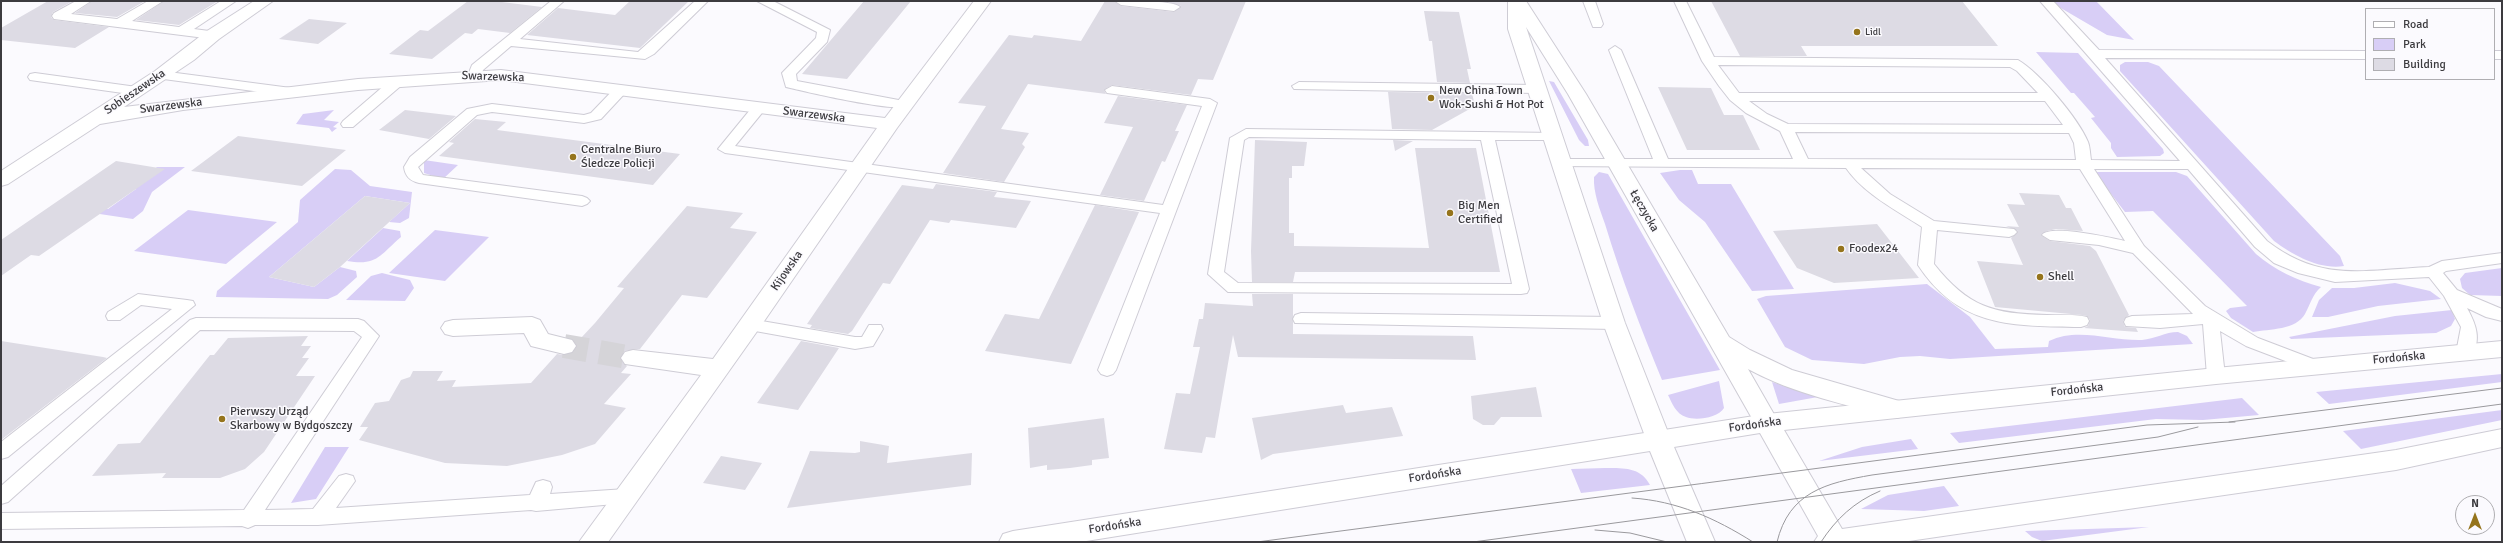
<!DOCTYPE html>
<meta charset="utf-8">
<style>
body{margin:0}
#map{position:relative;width:2503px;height:543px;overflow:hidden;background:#fbfafe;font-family:Signika,sans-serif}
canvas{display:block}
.frame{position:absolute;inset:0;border:2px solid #3c3b3f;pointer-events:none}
.legend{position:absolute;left:2365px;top:8px;width:130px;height:72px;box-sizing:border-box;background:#fbfafe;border:1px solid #afaeb2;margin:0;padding:5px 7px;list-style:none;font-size:12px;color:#3c3b3f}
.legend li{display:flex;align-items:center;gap:8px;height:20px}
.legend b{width:20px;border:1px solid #afaeb2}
.north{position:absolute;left:2455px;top:495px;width:40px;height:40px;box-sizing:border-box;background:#fbfafe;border:1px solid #afaeb2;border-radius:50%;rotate:0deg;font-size:11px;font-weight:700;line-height:16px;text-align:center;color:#3c3b3f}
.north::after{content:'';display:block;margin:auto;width:14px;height:18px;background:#95741c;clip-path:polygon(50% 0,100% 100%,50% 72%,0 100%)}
</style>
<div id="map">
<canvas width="2503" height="543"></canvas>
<div class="frame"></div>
<ul class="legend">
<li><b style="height:5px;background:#fff"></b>Road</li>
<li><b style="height:11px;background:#d8cef6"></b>Park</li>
<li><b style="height:11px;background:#dddbe4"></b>Building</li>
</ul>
<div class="north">N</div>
</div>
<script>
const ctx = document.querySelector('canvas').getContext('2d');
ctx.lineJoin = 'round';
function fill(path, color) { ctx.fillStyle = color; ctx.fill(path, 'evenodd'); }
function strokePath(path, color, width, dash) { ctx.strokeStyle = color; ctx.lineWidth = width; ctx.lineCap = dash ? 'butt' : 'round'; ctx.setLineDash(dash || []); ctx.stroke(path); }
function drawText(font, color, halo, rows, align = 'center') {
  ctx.font = font + ' Signika,sans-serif'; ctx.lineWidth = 3; ctx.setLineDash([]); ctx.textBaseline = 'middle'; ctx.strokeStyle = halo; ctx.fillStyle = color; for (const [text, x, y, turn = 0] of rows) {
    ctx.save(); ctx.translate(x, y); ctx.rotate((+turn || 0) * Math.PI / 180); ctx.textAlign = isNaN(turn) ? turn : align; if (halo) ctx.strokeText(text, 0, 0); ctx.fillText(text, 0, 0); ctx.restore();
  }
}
fill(new Path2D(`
 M2054,1H2096L2134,40L2107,35L2059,7Z
 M2036,52L2078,53L2163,149L2164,153L2160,156L2117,157L2111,148V143L2091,118L2095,117L2074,93H2071Z
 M2125,62H2148L2159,66L2340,256L2344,266C2319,270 2293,255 2274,241L2120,71V65Z
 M1549,81L1554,82L1588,140L1589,146H1585L1579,140Z
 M334,110L324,120L339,122L333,127L337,128L332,132L329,128L296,124L303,114Z
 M424,160L458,165L443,179L424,173Z
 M157,167H185L152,192L143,211L133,219L93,213L101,208L108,209L136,189L128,188Z
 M335,169L351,170L370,186L412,192L409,218L400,223L389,222L410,203L365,196L269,277L314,287L340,267L356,271L357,277L337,295L328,299L216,297L217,291L298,222L300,200Z
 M1680,170H1692L1698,184H1731L1794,289L1752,291L1705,222L1679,200L1660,173Z
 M1599,172L1608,174L1720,370L1662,380C1641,329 1621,277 1605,224C1600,210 1593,192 1594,177Z
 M2094,172H2176L2187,176L2256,254C2275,270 2296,280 2321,287C2312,295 2311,303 2305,314C2296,330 2270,329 2253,332L2231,318L2226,311L2230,308L2247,306L2153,211L2125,212Z
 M188,210L277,222L226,264L134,251Z
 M383,228L400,231L401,237C379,256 377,266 347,261Z
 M435,230L489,237L445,281L389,273Z
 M2502,268V296L2470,295L2462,288L2460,279L2465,273Z
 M382,273L410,280L414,288L405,301L346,300L371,276Z
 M2395,283L2430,291L2441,299L2378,306L2328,317H2312L2319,300L2332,288H2354Z
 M1927,284L1970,317L1995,349L2048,347L2049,341C2078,327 2111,341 2142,340C2155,339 2165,332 2178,332L2187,336L2193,344L1950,359L1920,356L1900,357L1864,364L1812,360L1785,347L1757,299L1766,296Z
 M2452,310L2455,319L2451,326L2436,333L2291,339L2289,337L2395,316Z
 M2502,374V382L2329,404L2316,392Z
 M1719,381L1724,408C1718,418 1696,421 1686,417C1676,414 1672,403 1668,395Z
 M1772,382L1818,397L1779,404Z
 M2242,398L2259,415L2203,420L2156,419L1959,443L1950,433Z
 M2502,410V420L2361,449L2343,431Z
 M1911,439L1918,449L1819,461L1862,447Z
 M325,447H349L316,499L291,503Z
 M1605,468C1623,468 1641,467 1650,485L1581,493L1571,469Z
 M1944,486L1959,506L1924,511L1861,509L1888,495Z
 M2149,527L2042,541L2032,537L2025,531Z`), '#d8cef6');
fill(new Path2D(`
 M48,1H73L53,12L51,17L54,20L109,27L75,48L1,40V28Z
 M92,1H145L117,17L75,13Z
 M164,1H218L179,25L136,20Z
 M468,1H494L542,7L510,33L478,29L472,34L465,33L432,59L389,54L420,30L428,31Z
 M630,1H689L640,48L527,35L558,8L615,15Z
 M864,1H911L847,79L802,74Z
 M1105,1H1114L1121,6L1174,12L1181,6L1164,1H1246L1213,80L1198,79L1191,95L1112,85L1104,90L1106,94L1028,84L1001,129L1029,133L1022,144L1025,147L1004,182L943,173L986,106L958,103L1009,35L1032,38L1034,35L1081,41Z
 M1711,1H1962L1998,46H1801L1807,56H1740Z
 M1424,11L1459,12L1471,69H1467L1470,83L1437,82L1432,41H1429Z
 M309,19L347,23L318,44L279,39Z
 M1658,87L1711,88L1724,115H1743L1760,150H1687Z
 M1388,92L1472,93L1475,106L1432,130L1392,129Z
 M1118,96L1187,105L1175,131H1179L1165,162L1162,161L1144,201L1100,195L1133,127L1104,123Z
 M405,110L456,116L429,139L379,130Z
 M475,119L506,122L497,130L680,154L653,185L439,156L454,143L449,142Z
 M238,136L346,150L302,186L191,171Z
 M1255,140L1307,142L1304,166H1292V178H1289V233H1294V246L1429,248L1415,148H1476L1500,272H1295L1293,282H1252L1251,251Z
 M1393,140L1413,141L1395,151Z
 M116,161L165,169L39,256L31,255L1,276V240Z
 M936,184L997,192L994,197L1031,201L1016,228L951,220L949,223L930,220L890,284L883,283L852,331L848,334L810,328L812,325L807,324L902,185L933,189Z
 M2019,193L2059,195L2066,208H2071L2083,231L2056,229L2047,231L2041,235L2050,241L2090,246L2096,251L2129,315L2123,321L2125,327L2136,328L2138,332L2084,328L2088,326L2090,320L2087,316L2082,315L1995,307L1977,261L2023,265L2011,238L2018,231L2006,226L2019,227L2007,204L2025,205Z
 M365,196L410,203L340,267L314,287L269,277Z
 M1095,205L1139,212L1071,364L985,351L1005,314L1039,319Z
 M687,206L743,213L730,228L757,232L707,298L682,295L640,349L624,351L620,359L627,366L621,373L631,374L604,404L626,408L595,444L562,455L507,466L445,463L359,440L368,427H360L375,403L389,401L401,380L410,377L413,371H443L437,381L456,380L452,387L531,383L557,354L564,355L573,353L577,345L571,338L580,339L595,323L624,288L617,287Z
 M1877,224L1919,278L1834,283L1797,268L1773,231Z
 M1252,294H1293V334L1473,336L1476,360L1238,357L1233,335L1215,438L1206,437L1202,453L1164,449L1176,393L1190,394L1200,347H1193L1199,319H1203L1205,303L1253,306Z
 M308,336L301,346H311L302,358H309L296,376H315L264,452L245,469L220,478H162L166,473L92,476L118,444L140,443L210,355H214L228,338Z
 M1,341L103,357L107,358L1,440Z
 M801,341L839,348L798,410L757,403Z
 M1536,387L1542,417H1501L1494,425H1483L1473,419L1471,396Z
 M1343,405L1346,413L1392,407L1403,436L1273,454L1261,460L1252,418Z
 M1104,418L1109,458L1092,460V465L1070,468L1047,470V465L1030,468L1028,428Z
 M860,441L889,446L887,463L972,453L971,485L787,508L810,451L855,453L860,452Z
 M721,456L762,463L745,490L703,483Z`), '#dddbe4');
strokePath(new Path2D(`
 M564,346L633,358`), '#d5d4d8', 24, [24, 12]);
const service = new Path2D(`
 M76,1H91L71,14L117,19L148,1H163L132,21L179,27L221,1H236L194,29L217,32L219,35L217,38L213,39L54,19L52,16L54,13Z
 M551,1H564L520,39L638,52L695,1H708L654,54L645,59L511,46L483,70L480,78H470L468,75L472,65Z
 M757,1H773L830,30L827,42L796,74L797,81L904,101L911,105C904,115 803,91 786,87L782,73L816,38L817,32Z
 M1115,1C1127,1 1174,0 1180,7L1174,11L1121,5Z
 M1583,1H1595L1603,24L1601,27H1593Z
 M1674,1H1686L1714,57L2018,60C2040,73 2078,118 2088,142C2090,147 2090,154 2091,160L2180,161L2040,1H2053L2099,50L2366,51V59L2105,58L2267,241C2321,283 2365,270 2429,267L2442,261L2502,253V263L2446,271L2443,273L2457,290L2502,309V321L2486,317L2467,308C2476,324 2482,340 2471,357H2459L2456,353L2461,327L2444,296L2429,277L2335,282L2298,273L2274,263L2255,247L2188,169H2094L2144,246L2205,306L2258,338L2321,362L2324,366L2321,370L2315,372L2309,370L2246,346L2220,331L2225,376L2222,380L2216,382L2210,380L2207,376L2203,324L2160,328L2126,326L2124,322L2126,318L2132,316L2193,314L2133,253L2099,245L2050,240L2042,235C2050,224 2112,238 2125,241L2080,169L1861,168L1890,194L1934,221L2014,229L2017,232L2014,235L2009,237L1937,230L1934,264C1968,307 1993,314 2047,315C2060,315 2074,314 2087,317L2089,321L2087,325L2081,327C2013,326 1959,328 1918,265L1922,227C1896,210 1864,194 1846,168L1556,166L1554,163L1561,159H1653L1609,50L1615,46L1621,50L1668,159H1793L1780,131L1746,113L1730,100L1719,86L1702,61ZM1718,65L2010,67L2017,71L2038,93H1739ZM1749,101H2045L2063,125L1788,124L1767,114ZM1795,132L2069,133L2074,143L2076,160L1808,159Z
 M2494,51H2502V59H2494Z
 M161,71L291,88L298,92L291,96L156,78L154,75L156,72Z
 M35,73L137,87L144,91L137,95L30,80L28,77L30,74Z
 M398,77L405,81L403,84L353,127H343L341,124L343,121L393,78Z
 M1299,82L1537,85L1544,89L1537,93L1294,89L1292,86Z
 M621,86L628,90L601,119L584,123L492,112L477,115L418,167L423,175L582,196L587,198L590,201L587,204L582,206L419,183C410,181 405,176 404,167L410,157L467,109L492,104L584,115L591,113L616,87Z
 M1112,86L1210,99L1217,103L1116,370L1113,374L1107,376L1101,374L1098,370L1160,213L725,153L718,149L754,105L759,104L766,108L735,146L1163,205L1202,106L1107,93L1105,90Z
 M1246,129L1557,133L1559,136L1552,140H1495L1529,289L1527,293L1521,294L1228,292L1208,274L1230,138ZM1249,137L1481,140L1512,284L1238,283L1224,272L1244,140Z
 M138,294L187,300L193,301L195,305L8,457L1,459V442L172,309L141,305L120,320H108L106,316L108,312Z
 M1301,313L1614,317L1620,319L1622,323L1620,327L1614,329L1295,323L1293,319L1295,315Z
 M196,318L358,319L364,321L379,336L265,510L313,509L339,476L346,474L353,476L355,481L336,508L530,495L536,482L543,480L550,482L552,487L550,494L626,489L633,491L636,496L633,501L626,503L536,511L531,510L318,525H255L248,528L242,526L1,529V513L244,510L362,337L354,331L200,330L8,502L1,504V486L190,320Z
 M750,319L855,337H862L869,325H881L883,329L873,346L855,349L744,329L742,325L744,321Z`);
const minor = new Path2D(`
 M254,1H273L219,39L194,60L124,107L358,79L501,70L885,118L974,1H991L897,128L758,330L608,542H579L701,375L625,364L621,358L625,352L633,350L713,359L877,128L501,80L358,90L183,110L100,124L8,184L1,186V171L155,71L207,31Z
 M532,317L540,320L548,334L572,340L576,346L572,352L564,354L531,346L524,333L453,336L445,334L441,328L445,322L453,320Z`);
const tertiary = new Path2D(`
 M1508,1H1526L1586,94L1729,337L1750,350L1792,370L1906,403L1909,409L1906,415L1897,418C1847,405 1794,394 1748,369L1779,423L1776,429L1767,432L1758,429L1568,94L1526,27L1625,323L1671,440L1667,447L1658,449L1649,447L1603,323L1508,29Z`);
const secondary = new Path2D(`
 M2502,341V357L2216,384L1784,430L1842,529L2396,450L2502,429V447L2396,470L1902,542H1814L1818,536L1760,433L1674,447L1715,542H1687L1650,451L1080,542H999L1003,534L1013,531L1767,414L2216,368Z`);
strokePath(service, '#ceccd5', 2);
strokePath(minor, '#ceccd5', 2);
strokePath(tertiary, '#ceccd5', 2);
strokePath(secondary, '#ceccd5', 2);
fill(service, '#fff');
fill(minor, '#fff');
fill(tertiary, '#fff');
fill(secondary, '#fff');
strokePath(new Path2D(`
 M2229,422L2502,388
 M1632,498C1677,501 1715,518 1753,542
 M1595,530L1630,533L1667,542
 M1257,542L2147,425L2235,422
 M1473,542L2502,404
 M1777,542C1789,492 1826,483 1872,475L2158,437L2198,427
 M1821,542C1836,519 1854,502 1880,491`), '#9a999d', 1);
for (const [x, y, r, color] of [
 [1857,32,4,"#95741c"],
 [1431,98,4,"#95741c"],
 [573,157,4,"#95741c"],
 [1450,213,4,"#95741c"],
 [1841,249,4,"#95741c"],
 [2040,277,4,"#95741c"],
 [222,419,4,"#95741c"]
]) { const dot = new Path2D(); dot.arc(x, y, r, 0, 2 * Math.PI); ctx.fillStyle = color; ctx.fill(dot); strokePath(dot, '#fbfafe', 1.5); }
drawText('10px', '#3c3b3f', '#fbfafe', [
 ["Lidl",1865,32]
], 'left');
drawText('12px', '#3c3b3f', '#fbfafe', [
 ["Swarzewska",493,77,2],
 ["Sobieszewska",135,92,-34],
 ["Swarzewska",171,106,-7],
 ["Swarzewska",814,115,7],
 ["Łęczycka",1644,211,60],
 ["Kijowska",787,271,-55],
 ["Fordońska",2399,358,-5],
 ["Fordońska",2077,390,-6],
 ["Fordońska",1755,425,-8],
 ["Fordońska",1435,475,-9],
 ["Fordońska",1115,526,-9]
]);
drawText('12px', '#3c3b3f', '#fbfafe', [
 ["New China Town",1439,91],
 ["Wok-Sushi & Hot Pot",1439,105],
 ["Centralne Biuro",581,150],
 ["Śledcze Policji",581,164],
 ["Big Men",1458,206],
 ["Certified",1458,220],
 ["Foodex24",1849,249],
 ["Shell",2048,277],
 ["Pierwszy Urząd",230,412],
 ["Skarbowy w Bydgoszczy",230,426]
], 'left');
</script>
